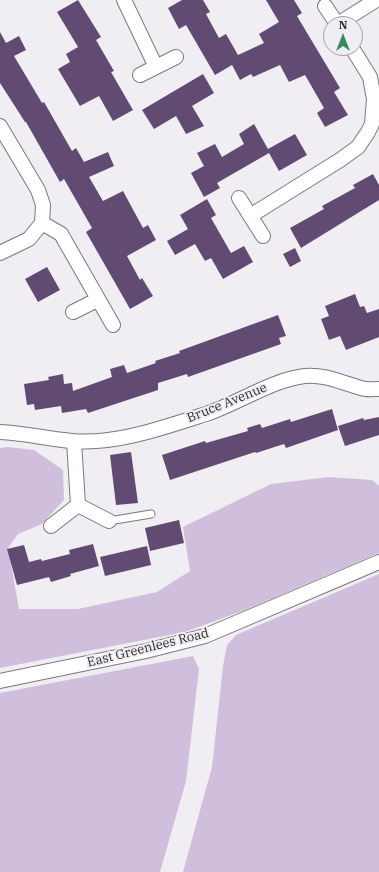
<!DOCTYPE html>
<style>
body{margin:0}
#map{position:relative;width:379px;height:872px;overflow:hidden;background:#f0eef2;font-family:"IBM Plex Serif",serif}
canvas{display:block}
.north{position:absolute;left:323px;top:16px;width:40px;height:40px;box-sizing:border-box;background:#f0eef2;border:1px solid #a1a0a3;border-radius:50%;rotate:0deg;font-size:11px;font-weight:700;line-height:16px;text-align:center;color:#2b2a2c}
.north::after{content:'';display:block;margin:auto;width:14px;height:18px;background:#338b60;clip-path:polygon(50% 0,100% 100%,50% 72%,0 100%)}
</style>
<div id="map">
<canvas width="379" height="872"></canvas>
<div class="north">N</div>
</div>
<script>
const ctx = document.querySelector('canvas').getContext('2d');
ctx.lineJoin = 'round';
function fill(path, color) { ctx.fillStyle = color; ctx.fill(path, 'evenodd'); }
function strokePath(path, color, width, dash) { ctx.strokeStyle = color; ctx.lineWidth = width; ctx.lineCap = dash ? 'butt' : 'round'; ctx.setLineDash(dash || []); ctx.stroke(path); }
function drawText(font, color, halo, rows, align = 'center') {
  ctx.font = font + ' "IBM Plex Serif",serif'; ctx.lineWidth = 4; ctx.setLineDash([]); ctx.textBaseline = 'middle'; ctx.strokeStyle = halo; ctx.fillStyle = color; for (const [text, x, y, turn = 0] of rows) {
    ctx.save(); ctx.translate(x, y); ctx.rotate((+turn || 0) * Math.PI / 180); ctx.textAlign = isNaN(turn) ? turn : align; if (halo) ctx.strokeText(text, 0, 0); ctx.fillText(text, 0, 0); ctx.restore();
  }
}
fill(new Path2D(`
 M8,447L34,450L63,470L64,500L42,524L18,534L8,548L19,609H78L157,592L190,571L183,527L271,484L329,477L372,480L379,486V553L245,610L185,632L0,668V448Z
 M379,574V872H183L212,767L223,666L227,645L236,635Z
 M193,656L199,669L186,781L160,872H0V693Z`), '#cfbfdd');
fill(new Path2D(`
 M78,0L101,37L96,40L114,71L111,72L133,110L113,121L99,96L80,106L58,69L70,62L66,54L78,47L57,12Z
 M182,0H203L210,12L206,14L219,38L226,34L238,55L264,43L259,34L279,22L266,0H294L302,13L297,16L340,88L334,92L348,115L325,127L317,113L324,108L305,75L289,82L280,65L253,77L251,74L240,80L232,65L215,75L186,25L179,29L168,8Z
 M0,32L6,43L19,36L26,50L14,56L42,103L44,102L72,151L76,148L84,162L108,152L114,166L89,177L103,201L123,191L143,228L148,225L156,240L127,256L140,280L142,278L153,296L130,309L86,232L92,228L64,179L60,182L26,122H25L0,83Z
 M203,74L214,93L192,106L204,126L186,134L176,116L154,129L142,110Z
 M254,124L268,149L295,134L307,155L279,171L269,153L217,183L220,188L204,197L191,173L204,166L197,153L215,144L222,157L244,144L239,134Z
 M373,174L379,185V200L301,248L290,228L324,209L322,206L355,188L353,185Z
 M207,199L216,215L211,218L231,253L244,246L253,262L223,279L211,258L205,261L195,244L175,255L167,241L188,229L180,215Z
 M295,248L301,261L290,267L283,254Z
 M47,267L60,290L38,302L25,279Z
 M355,294L360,307L364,306L367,313L379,309V337L346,350L340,336L329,340L321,319L329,316L325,306Z
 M278,315L286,336L279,338L281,344L188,377L187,374L158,383V390L88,413L86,409L62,413L61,406L35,410L34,404L27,405L24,384L49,380L48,377L63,374L64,384L72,383L73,391L112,377L110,369L124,365L127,373L156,363L155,361L180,353L179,351Z
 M332,409L338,430L286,448L284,444L256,453L255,452L170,480L162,455L205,441L206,443L248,431L247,428L260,424L262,428L290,419L291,422Z
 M379,417V435L345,446L338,426L363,418L364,420Z
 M131,452L138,503L116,505L110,455Z
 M179,520L184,543L150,551L145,528Z
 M93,544L99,566L70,574L71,576L51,582L49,577L17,585L7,549L24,545L29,562L41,559L42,561L70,554L69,550Z
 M147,546L151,565L105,576L100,557Z`), '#614b73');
const service = new Path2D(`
 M109,521L151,514`);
const minor = new Path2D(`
 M124,0L156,67
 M325,6L337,24
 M338,24L376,0
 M140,75L176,57
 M0,126L38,190L43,205L42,223L61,234L113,325
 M239,198L263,236
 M250,216L340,160L358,147L368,132L372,124L374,99L370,77L352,48
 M0,253L29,239L42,223
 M73,312L97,300
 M0,432C24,433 48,439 72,441C115,445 166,427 206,414C239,403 271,380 305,376C325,374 342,383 361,388C366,390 373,389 379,389
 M74,441L78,505L109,521
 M51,526L78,505
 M0,681L146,651L205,636L379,562`);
strokePath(service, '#7a787c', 9);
strokePath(minor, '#7a787c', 16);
strokePath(service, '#fff', 7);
strokePath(minor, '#fff', 14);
drawText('13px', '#2b2a2c', '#f0eef2', [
 ["Bruce Avenue",227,403,-22],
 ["East Greenlees Road",148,648,-14]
]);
</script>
